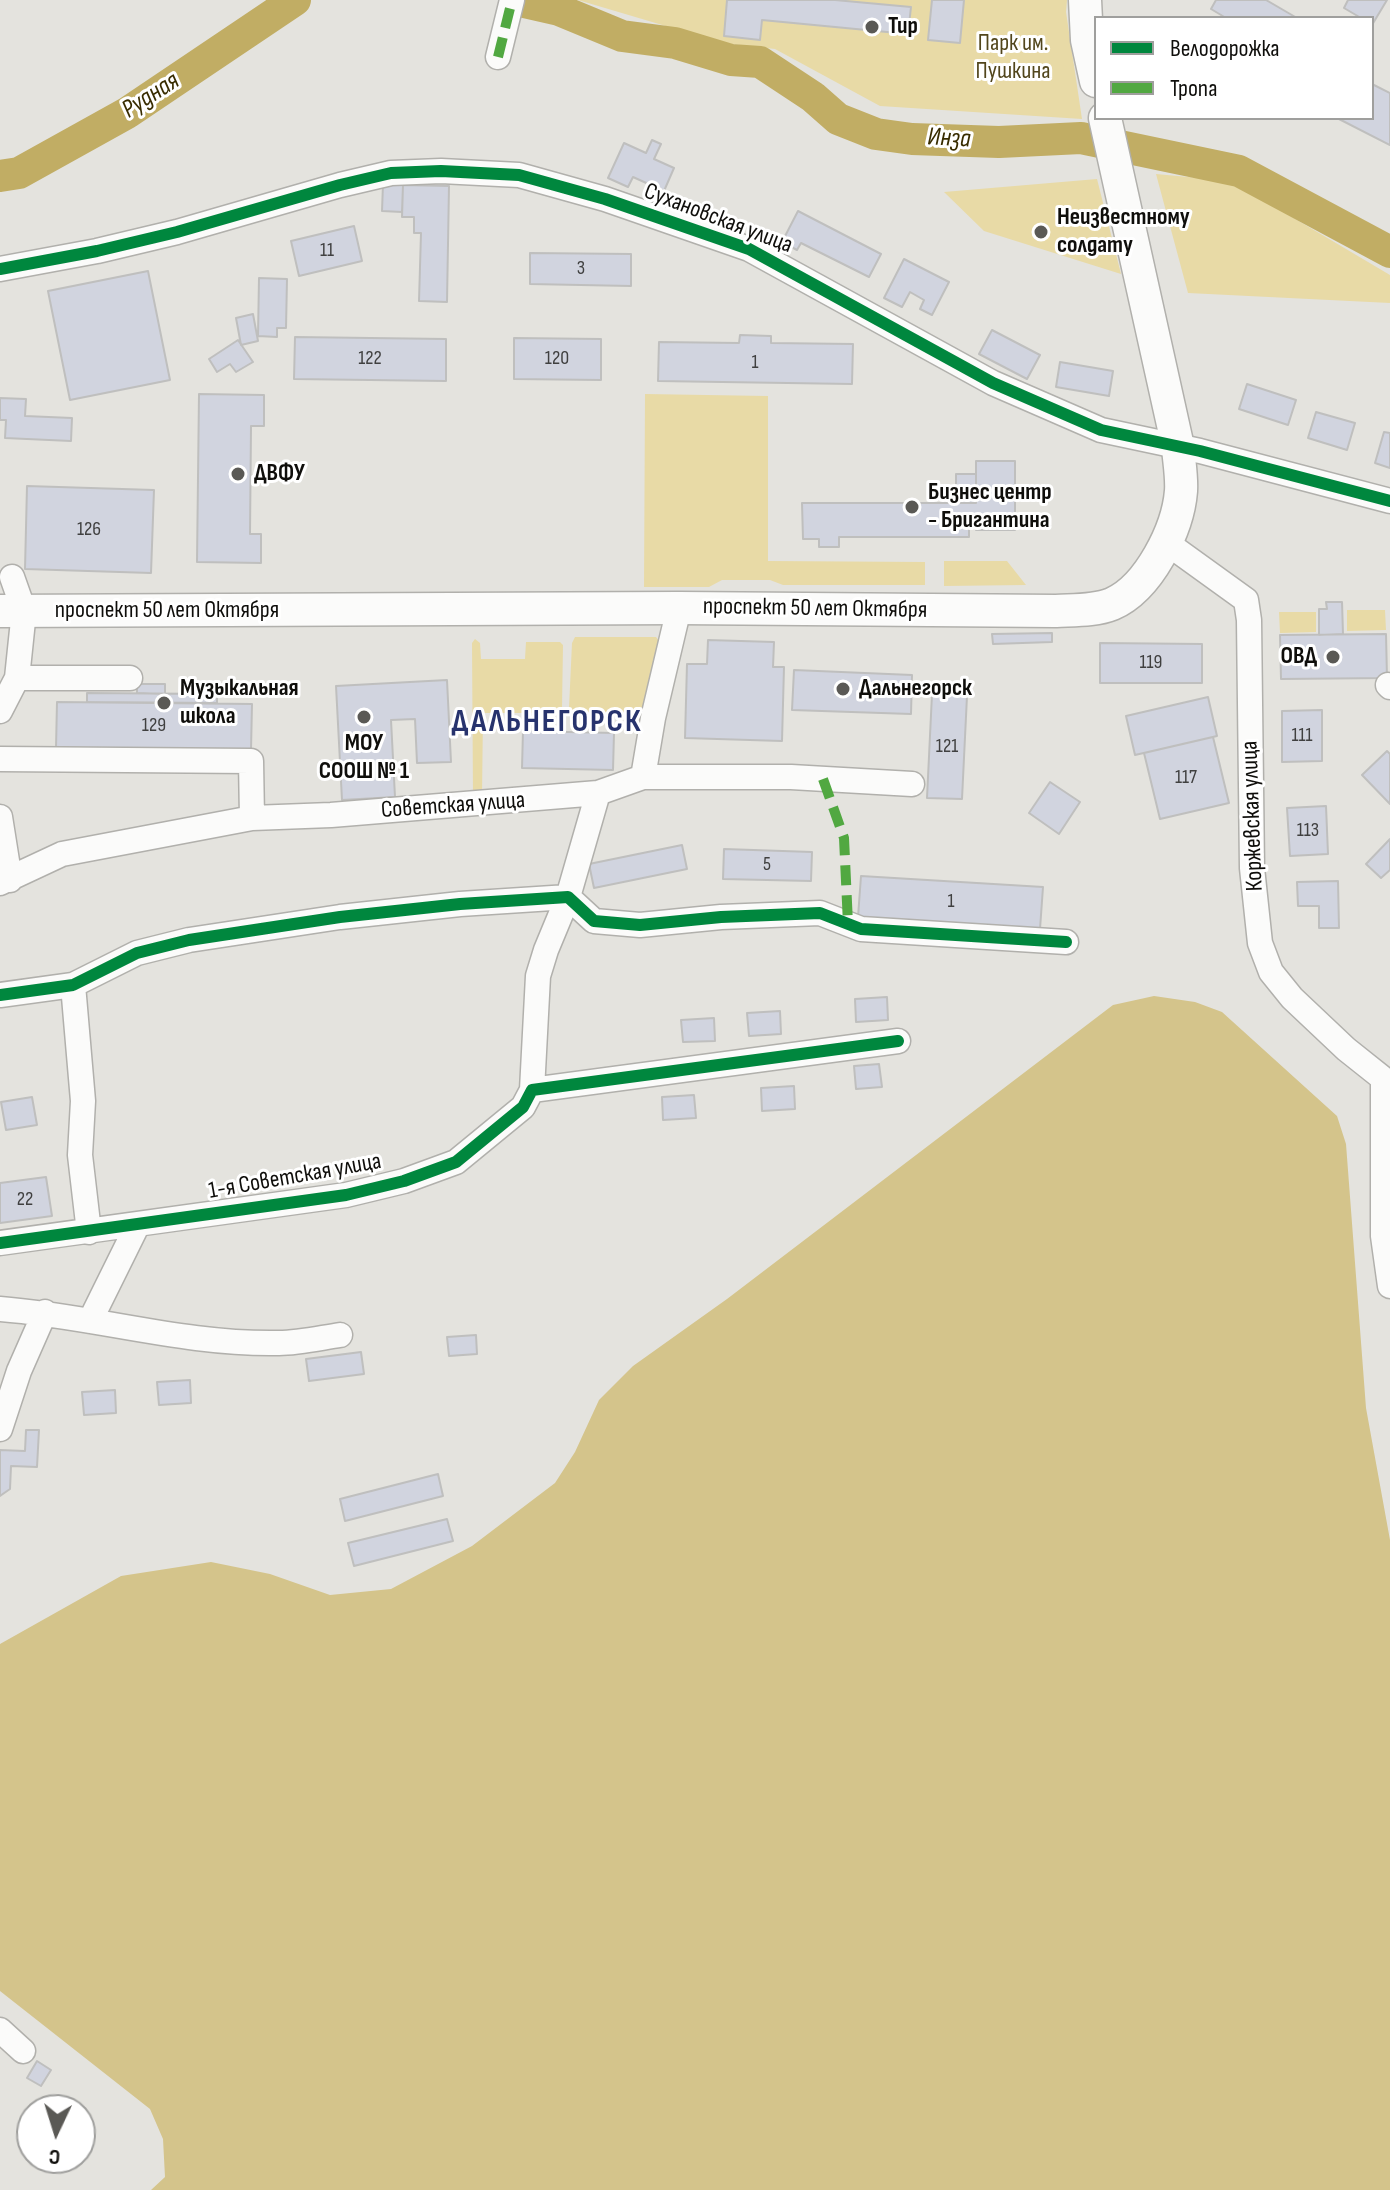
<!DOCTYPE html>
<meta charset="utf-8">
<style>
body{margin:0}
#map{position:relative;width:1390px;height:2190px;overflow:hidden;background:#e4e3de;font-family:"Sofia Sans Condensed",sans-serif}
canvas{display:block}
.legend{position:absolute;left:1094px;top:16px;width:280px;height:104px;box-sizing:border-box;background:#fff;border:2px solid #9f9f9d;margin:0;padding:10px 14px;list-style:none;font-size:24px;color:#0f0e0b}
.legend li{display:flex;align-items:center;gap:16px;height:40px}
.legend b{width:40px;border:2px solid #9f9f9d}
.north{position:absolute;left:16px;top:2094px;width:80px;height:80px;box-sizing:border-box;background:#fff;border:2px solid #9f9f9d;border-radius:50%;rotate:184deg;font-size:22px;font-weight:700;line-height:32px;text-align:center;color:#0f0e0b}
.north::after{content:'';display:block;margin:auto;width:28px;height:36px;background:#5a5955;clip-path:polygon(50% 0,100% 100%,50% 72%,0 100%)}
</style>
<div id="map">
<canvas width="1390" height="2190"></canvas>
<ul class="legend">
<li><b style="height:10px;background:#00873e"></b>Велодорожка</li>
<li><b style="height:10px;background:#51a841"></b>Тропа</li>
</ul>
<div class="north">С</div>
</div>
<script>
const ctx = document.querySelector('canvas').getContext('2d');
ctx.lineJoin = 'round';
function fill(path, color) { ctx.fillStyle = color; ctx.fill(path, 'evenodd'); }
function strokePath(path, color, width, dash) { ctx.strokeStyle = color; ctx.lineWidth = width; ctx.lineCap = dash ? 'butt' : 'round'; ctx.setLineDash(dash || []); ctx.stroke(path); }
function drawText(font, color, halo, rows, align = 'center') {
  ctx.font = font + ' "Sofia Sans Condensed",sans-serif'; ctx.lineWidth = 6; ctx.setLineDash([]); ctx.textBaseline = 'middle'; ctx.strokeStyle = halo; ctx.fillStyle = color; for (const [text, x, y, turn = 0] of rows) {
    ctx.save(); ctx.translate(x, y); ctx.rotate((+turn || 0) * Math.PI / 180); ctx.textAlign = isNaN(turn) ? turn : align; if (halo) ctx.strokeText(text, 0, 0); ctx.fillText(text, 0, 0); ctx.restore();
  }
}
fill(new Path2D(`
 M578,0H1067L1066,12L1082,119L880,106L775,49L723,43Z
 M1156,174L1231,181L1390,275V303L1188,293Z
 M1097,179L1121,274L984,231L944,192Z
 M645,394L768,396V561L925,562V585H783L770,580H722L709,587H644Z
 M944,561H1007L1026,585L944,586Z
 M1347,610H1385L1386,630L1347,631Z
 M1279,612H1316V632L1280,633Z
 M575,637H656L660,642L647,709L639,714L573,713L569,708L572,643Z
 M475,639L480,643L481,659H525L526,642H560L563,645L562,708L558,713H483L482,797L473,798L472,643Z`), '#e8daa6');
fill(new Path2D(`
 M1154,996L1195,1002L1222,1012L1337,1116L1346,1144L1366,1408L1390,1540V2190H151L165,2177L163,2139L150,2109L0,1991V1644L121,1576L211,1562L270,1574L330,1595L391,1589L472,1546L555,1483L575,1452L599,1400L633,1366L727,1299L1113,1005Z`), '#d4c48b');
strokePath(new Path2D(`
 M515,0L559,10L622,36L675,43L731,60L760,62L813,97L838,119L876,134L912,139L999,142L1081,138L1239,171L1390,252
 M0,176L19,173L127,113L295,0`), '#c1ad64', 32);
const building = new Path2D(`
 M727,0H835L911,7L908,34L762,20L760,40L724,36Z
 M932,0H964L960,43L928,40Z
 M1216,0H1266L1297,18H1226L1211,9Z
 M1348,0H1387L1372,25V18H1361L1344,8Z
 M1372,84L1390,93V145L1337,118H1372Z
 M652,140L661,144L654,159L674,168L664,191L633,177L628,187L608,178L624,143L646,153Z
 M383,184L403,185L402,212L382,211Z
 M403,185L449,186L447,302L419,301L421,233H414V217H402Z
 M798,211L881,254L869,277L801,243L797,250L782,242Z
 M354,226L362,261L299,276L291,241Z
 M530,253L631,254V286L530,284Z
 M904,259L949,282L932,315L920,309L924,300L910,292L902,307L884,298Z
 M148,271L170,380L70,400L48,291Z
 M259,278L287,279L286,328H277V337L258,336Z
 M253,314L258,341L241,345L236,318Z
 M992,330L1040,355L1027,379L979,354Z
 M740,335L771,336V343L853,344L852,384L658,381L659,342L739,343Z
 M295,337L446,339V381L294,379Z
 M514,338L601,339V380L514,379Z
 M238,340L253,362L236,372L230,364L217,372L209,359Z
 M1060,362L1113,371L1109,396L1056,387Z
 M1247,384L1296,400L1288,425L1239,409Z
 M199,394L264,395V426H251L250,534H261V563L197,562Z
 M0,398L26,399L25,416L72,418L71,441L5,438L6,420H0Z
 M1316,412L1355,423L1347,450L1308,438Z
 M1384,432L1390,433V468L1375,463Z
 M976,461H1015V530H976V519H969V537H839V547H819V539H803L802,503H976Z
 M956,474H976V503H956Z
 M27,486L154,490L151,573L25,569Z
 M1326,602H1342L1343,634L1319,635V609H1327Z
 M1052,633V642L993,644L992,634Z
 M1386,634L1387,678L1281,679L1280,635Z
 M708,640L774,642L773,667H784L782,741L685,738L687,664H707Z
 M1100,643L1202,644V683H1100Z
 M794,670L912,675L911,714L792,710Z
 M447,680L451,762L417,763L415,719L391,720L395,797L342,800L336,686Z
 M137,684H165V694L137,693Z
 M87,693L217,694V703L87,702Z
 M932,694L967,696L962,799L927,798Z
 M1208,697L1217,736L1135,755L1126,716Z
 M57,702L252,704L251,750L56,748Z
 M1322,710V761L1282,762V711Z
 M523,731L614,733L613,770L522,768Z
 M1213,737L1229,803L1160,819L1144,753Z
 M1387,751L1390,754V804L1362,775Z
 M1050,782L1080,802L1059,834L1029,813Z
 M1326,806L1328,854L1290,856L1287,808Z
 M1390,839V870L1381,878L1366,864Z
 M682,845L687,869L594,888L589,864Z
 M724,849L812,852L811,881L723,879Z
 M861,876L1043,887L1040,929L858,917Z
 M1338,881L1339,928H1319V906H1298L1297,882Z
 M887,997L888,1020L856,1022L855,999Z
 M780,1011L781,1034L749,1036L747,1013Z
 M714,1018L715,1041L683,1042L681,1020Z
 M879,1064L882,1087L856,1089L854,1066Z
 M794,1086L795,1109L762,1111L761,1088Z
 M694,1095L696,1118L663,1120L662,1097Z
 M32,1097L37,1125L6,1130L1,1102Z
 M46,1177L52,1216L0,1223V1183Z
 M476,1335L477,1354L449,1356L447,1337Z
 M361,1352L364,1374L309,1381L306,1359Z
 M190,1380L191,1403L159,1405L157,1382Z
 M115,1390L116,1413L84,1415L82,1392Z
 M26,1430H39L37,1467L11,1466L10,1489L0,1496V1450L25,1451Z
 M438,1474L443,1496L345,1521L340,1499Z
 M447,1519L453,1541L354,1566L348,1543Z
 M37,2061L51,2070L41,2086L27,2078Z`);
fill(building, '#d1d4df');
strokePath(building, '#bfbfbe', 2);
const minor = new Path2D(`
 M498,57L512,0
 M0,269L97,251L177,232L340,185L391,173L441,171L519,175L605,199L749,249L993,383L1101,430L1200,451L1390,501
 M1167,543L1246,600L1249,620L1252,868L1260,943L1271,972L1292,998L1346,1049L1390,1084
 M17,678H130
 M1388,685L1390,687
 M0,711L17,678L24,611L12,577
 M0,759L251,761L252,818
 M643,777L653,718L679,608
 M0,817L10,880
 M0,883L62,854L252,818L331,815L598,793L643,777H791L912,784
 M73,985L83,1101L80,1155L89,1232
 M0,995L73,985L137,953L189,940L340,917L460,904L568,897L594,921L640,925L721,917L820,913L861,929L1066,942
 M1383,1079V1236L1390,1286
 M532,1090L538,976L546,950L568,897L598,793
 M0,1243L346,1195L404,1181L456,1162L523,1107L532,1090L898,1041
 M0,1309C93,1316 185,1345 279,1343C299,1343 320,1338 340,1335
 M90,1321L137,1226
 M0,1429L19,1371L45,1312
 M0,2030L23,2051`);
const major = new Path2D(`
 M1085,0L1087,40L1096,81
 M0,611L679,608L1056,611C1074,610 1095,611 1112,604C1149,588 1178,529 1181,491C1182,477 1179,461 1178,447L1105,118`);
strokePath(minor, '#b1b0ac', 27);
strokePath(major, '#b1b0ac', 35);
strokePath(minor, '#fbfbfa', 24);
strokePath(major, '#fbfbfa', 32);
strokePath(new Path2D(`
 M498,57L512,0
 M823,779L844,838L848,924`), '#51a841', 10, [20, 10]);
strokePath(new Path2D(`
 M0,269L97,251L177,232L340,185L391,173L441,171L519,175L605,199L749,249L993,383L1101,430L1200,451L1390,501
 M0,995L73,985L137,953L189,940L340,917L460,904L568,897L594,921L640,925L721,917L820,913L861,929L1066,942
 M0,1243L346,1195L404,1181L456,1162L523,1107L532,1090L898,1041`), '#00873e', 12);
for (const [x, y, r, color] of [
 [872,27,8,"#5a5955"],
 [1041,232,8,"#5a5955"],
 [238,474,8,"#5a5955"],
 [912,507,8,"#5a5955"],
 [1333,657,8,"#5a5955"],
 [843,689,8,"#5a5955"],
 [164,703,8,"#5a5955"],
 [364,717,8,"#5a5955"]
]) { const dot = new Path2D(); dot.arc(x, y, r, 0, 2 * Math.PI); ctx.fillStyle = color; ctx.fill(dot); strokePath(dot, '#fff', 3); }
drawText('20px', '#404040', null, [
 ["11",327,251],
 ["3",581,269],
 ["122",370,359],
 ["120",557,359],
 ["1",755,363],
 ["126",89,530],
 ["119",1151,663],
 ["129",154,726],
 ["111",1302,736],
 ["121",947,747],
 ["117",1186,778],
 ["113",1308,831],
 ["5",767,865],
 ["1",951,902],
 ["22",25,1200]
]);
drawText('bold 24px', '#0f0e0b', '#fff', [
 ["Тир",888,27],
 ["Неизвестному",1057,218],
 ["солдату",1057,246],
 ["ДВФУ",254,474],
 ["Бизнес центр",928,493],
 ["- Бригантина",928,521],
 ["ОВД",1317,657,"right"],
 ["Музыкальная",180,689],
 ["школа",180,717],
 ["Дальнегорск",859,689],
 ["МОУ",364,744,"center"],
 ["СООШ № 1",364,772,"center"]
], 'left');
drawText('24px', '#52461c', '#fff', [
 ["Парк им.",1013,44],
 ["Пушкина",1013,72]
]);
drawText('24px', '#0f0e0b', '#fff', [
 ["Сухановская улица",718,219,21],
 ["проспект 50 лет Октября",815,609,1],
 ["проспект 50 лет Октября",167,611],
 ["Советская улица",453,806,-4],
 ["Коржевская улица",1253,816,-92],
 ["1-я Советская улица",295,1177,-10]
]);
drawText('italic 26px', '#382c00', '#fff', [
 ["Рудная",151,96,-33],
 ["Инза",949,139,3]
]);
ctx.letterSpacing = '2px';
drawText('bold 32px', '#27336d', '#fff', [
 ["ДАЛЬНЕГОРСК",547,723]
]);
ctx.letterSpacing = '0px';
</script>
